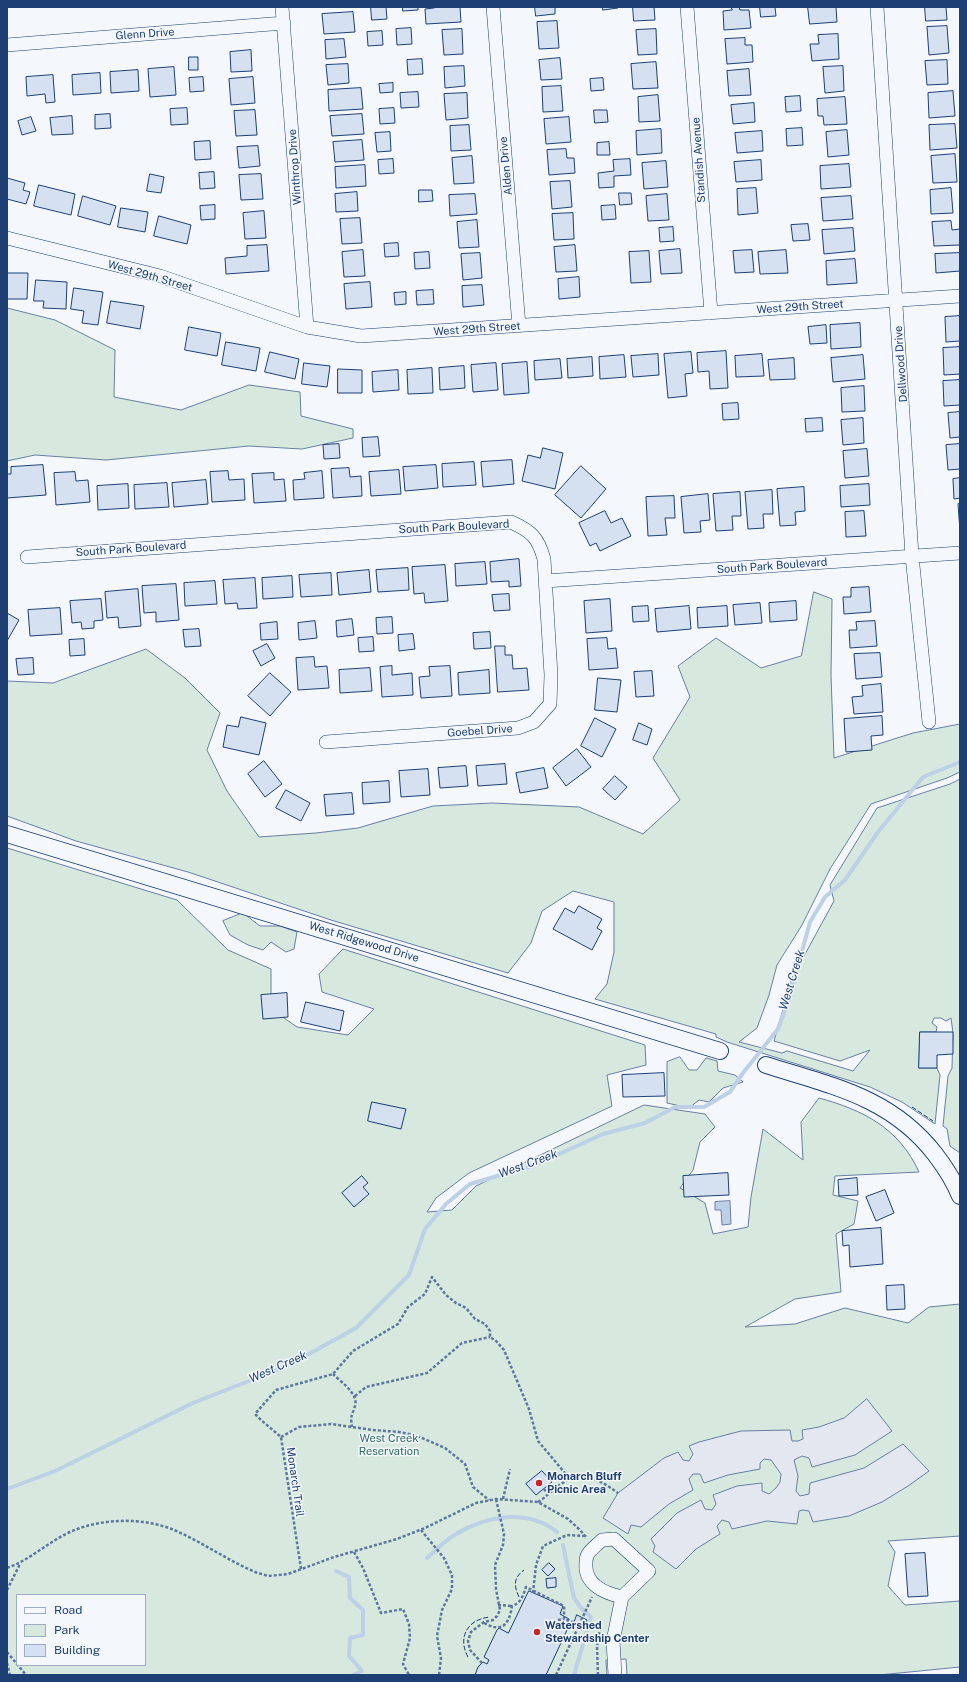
<!DOCTYPE html>
<style>
body{margin:0}
#map{position:relative;width:967px;height:1682px;overflow:hidden;background:#f4f7fb;font-family:"Public Sans",sans-serif}
canvas{display:block}
.frame{position:absolute;inset:0;border:8px solid #1d3f73;pointer-events:none}
.legend{position:absolute;left:16px;top:1594px;width:130px;height:72px;box-sizing:border-box;background:#f4f7fb;border:1px solid #9eadc5;margin:0;padding:5px 7px;list-style:none;font-size:12px;color:#1d3f73}
.legend li{display:flex;align-items:center;gap:8px;height:20px}
.legend b{width:20px;border:1px solid #9eadc5}
</style>
<div id="map">
<canvas width="967" height="1682"></canvas>
<div class="frame"></div>
<ul class="legend">
<li><b style="height:5px;background:#f4f7fb"></b>Road</li>
<li><b style="height:11px;background:#d7e8df"></b>Park</li>
<li><b style="height:11px;background:#d5e0f0"></b>Building</li>
</ul>
</div>
<script>
const ctx = document.querySelector('canvas').getContext('2d');
ctx.lineJoin = 'round';
function fill(path, color) { ctx.fillStyle = color; ctx.fill(path, 'evenodd'); }
function strokePath(path, color, width, dash) { ctx.strokeStyle = color; ctx.lineWidth = width; ctx.lineCap = dash ? 'butt' : 'round'; ctx.setLineDash(dash || []); ctx.stroke(path); }
function drawText(font, color, halo, rows, align = 'center') {
  ctx.font = font + ' "Public Sans",sans-serif'; ctx.lineWidth = 3; ctx.setLineDash([]); ctx.textBaseline = 'middle'; ctx.strokeStyle = halo; ctx.fillStyle = color; for (const [text, x, y, turn = 0] of rows) {
    ctx.save(); ctx.translate(x, y); ctx.rotate((+turn || 0) * Math.PI / 180); ctx.textAlign = isNaN(turn) ? turn : align; if (halo) ctx.strokeText(text, 0, 0); ctx.fillText(text, 0, 0); ctx.restore();
  }
}
const green = new Path2D(`
 M7,308L55,320L115,350L114,397L181,410L249,385L300,392L301,416L353,429V438L302,449L249,446L106,460L35,455L7,461Z
 M814,592L832,599L831,676L834,758L913,733L960,724V772L947,778L871,804L830,869L802,925L777,965L769,995L757,1028L739,1042L782,1053L787,1051L853,1071L870,1050L840,1061L774,1041L792,978L834,901L830,885L877,808L950,784L960,779V1153L950,1146L947,1129L943,1126L948,1076L952,1068L953,1033L951,1018L946,1021L941,1018H934L932,1023L937,1027L936,1032H920L919,1068H937L940,1075L935,1124L902,1102L870,1087L727,1042L716,1037V1034L595,999L607,984L614,952V902L573,891L542,911L531,943L508,973L331,920L188,872L76,841L7,816V681L53,683L146,649L185,678L220,713L207,750L227,791L259,837L316,833L358,828L433,806L492,803L579,807L643,834L680,800L653,758L690,697L678,666L716,638L761,668L801,656Z
 M7,848L177,900L228,950L271,969V1009L297,1027L348,1035L374,1009L322,992L319,974L343,949L645,1045L646,1065L607,1075L612,1106L469,1173L436,1198L427,1212L452,1210L476,1186L644,1105L705,1114L715,1127L700,1142L693,1170L680,1188L705,1203L713,1234L748,1227L751,1197L763,1129L803,1160L801,1122L819,1098C863,1110 899,1128 919,1172L835,1176L833,1195L858,1201L854,1224L836,1234L841,1292L795,1299L745,1327L795,1324L845,1308L908,1323L929,1307L960,1304V1536L888,1541L895,1552L888,1586L905,1605L960,1601V1667L879,1675H627L626,1659L606,1660L607,1675H7ZM17,1595H145V1665H17Z
 M243,913L260,926H280L297,932L294,949L286,952L271,942L263,950L248,945L230,935L223,921Z
 M680,1057L689,1070H697L706,1058L717,1061L718,1071L735,1075L743,1082L723,1088L709,1102L699,1100L689,1108L667,1103V1062Z`);
fill(green, '#d7e8df');
strokePath(green, '#687fa3', 1);
const parking = new Path2D(`
 M867,1399L892,1431L855,1455L812,1467L809,1458L802,1456L794,1460L798,1476L796,1491L800,1496L809,1494L810,1483L864,1468L903,1444L929,1471L908,1486L882,1502L849,1516L813,1522L809,1511L803,1510L799,1511L797,1524L767,1521L732,1529L729,1522L722,1520L717,1526L720,1534L696,1549L676,1569L653,1552L655,1546L651,1539L677,1513L701,1500L705,1509L712,1510L716,1504L713,1495L737,1486L762,1483V1491L769,1494L776,1488L780,1482L781,1474L771,1460L764,1459L760,1463V1469L728,1475L704,1483L700,1474H693L689,1479L693,1490L669,1504L641,1527L631,1525L628,1534L603,1518L618,1493L664,1458L678,1452L683,1460L689,1461L693,1454L689,1446L699,1442L741,1431L790,1430L792,1441H798L803,1439L802,1430L819,1427L844,1418Z`);
fill(parking, '#e3e8f0');
strokePath(parking, '#687fa3', 1);
const water = new Path2D(`
 M730,1201L731,1224L722,1225L721,1210H715V1202Z`);
fill(water, '#bed0e5');
strokePath(water, '#687fa3', 1);
strokePath(new Path2D(`
 M7,1489L55,1471L193,1403L287,1366L356,1328L409,1275L425,1229L446,1204L470,1184L535,1165L603,1134L645,1123L675,1107H704L730,1092L743,1073L778,1029L789,999L810,922L825,897L845,880L878,832L923,777L960,762
 M563,1545L574,1598L582,1609L591,1617L574,1675
 M427,1558C436,1550 445,1540 456,1534C486,1516 527,1508 557,1532
 M336,1571L349,1577L350,1598L363,1610V1635L350,1638L349,1656L362,1671L353,1675`), '#bed0e5', 4);
const building = new Path2D(`
 M371,7H386L387,19L372,20Z
 M403,7H418V10L403,11Z
 M434,7H460L461,22L426,24L425,9L434,8Z
 M535,7H555V14L536,16Z
 M603,7H618V8L603,10Z
 M633,7H654L655,20L634,21Z
 M731,7H739L740,10H749L751,28L724,30L723,11L732,10Z
 M760,7H775L776,16L761,17Z
 M808,7H836L837,22L810,24Z
 M925,7H946L947,20L926,21Z
 M353,12L355,32L324,34L322,14Z
 M557,21L559,48L539,49L537,22Z
 M947,26L949,53L929,55L927,27Z
 M411,28L412,44L397,45L396,29Z
 M462,29L463,54L444,55L442,30Z
 M656,29L657,54L638,55L636,30Z
 M382,31L383,45L368,46L367,32Z
 M838,34L839,59L812,61L810,44H819L818,35Z
 M745,38V45H752L753,62L727,64L725,39Z
 M344,39L346,57L326,59L325,40Z
 M251,50L252,71L231,72L230,52Z
 M189,57H198V70H189Z
 M560,58L562,79L541,80L539,60Z
 M422,59L423,74L408,75L407,60Z
 M947,60L948,84L927,85L925,61Z
 M656,62L658,88L633,89L631,64Z
 M348,64L349,83L328,85L326,65Z
 M464,66L465,86L445,88L444,67Z
 M843,66L844,91L825,93L823,67Z
 M174,67L176,95L150,97L148,69Z
 M749,69L751,95L729,96L727,71Z
 M138,70L139,91L111,93L110,72Z
 M100,73L101,93L73,95L72,75Z
 M53,75L55,102L46,103L45,94L27,96L26,77Z
 M203,77L204,91L190,92L189,78Z
 M253,77L255,103L231,105L229,79Z
 M603,78L604,90L591,91L590,79Z
 M393,83V92L380,93L379,84Z
 M561,86L563,111L543,112L542,87Z
 M361,88L363,109L329,111L328,90Z
 M953,91L955,116L929,118L928,93Z
 M418,92L419,107L401,108L400,93Z
 M467,93L468,118L446,120L444,94Z
 M658,95L660,121L639,122L638,97Z
 M800,96L801,111L786,112L785,97Z
 M845,97L847,124L824,125L823,116H818L817,99Z
 M754,103L755,122L733,124L731,105Z
 M187,108L188,124L171,125L170,109Z
 M394,108L395,123L380,124L379,109Z
 M255,110L257,135L236,136L234,111Z
 M594,110H607L608,122L595,123Z
 M110,114L111,128L95,129V115Z
 M362,114L364,134L332,136L330,116Z
 M72,116L73,134L52,135L50,118Z
 M31,117L36,131L22,135L18,121Z
 M569,117L571,142L546,144L544,119Z
 M955,124L957,148L930,150L929,125Z
 M469,125L471,150L451,151L450,126Z
 M802,128L803,145L787,146L786,129Z
 M661,129L662,153L637,155L636,131Z
 M847,130L849,155L828,157L826,132Z
 M762,131L763,151L737,153L735,133Z
 M390,132L391,151L377,152L375,133Z
 M362,140L364,160L335,162L333,142Z
 M210,141L211,159L195,160L194,142Z
 M609,142L610,155H597V143Z
 M258,146L260,166L239,168L237,147Z
 M566,149L567,158H574L575,173L549,175L547,150Z
 M955,154L957,182L933,183L931,156Z
 M472,156L474,183L454,184L452,158Z
 M393,159L394,173L379,174L378,160Z
 M630,159L631,175L614,176V187L599,188L598,173L614,171L613,160Z
 M761,160L762,180L736,182L734,162Z
 M666,161L668,187L644,189L642,163Z
 M849,164L851,187L821,189L820,166Z
 M365,165L366,186L336,188L335,167Z
 M214,172L215,188L200,189L199,173Z
 M150,174L164,177L161,193L147,191Z
 M261,174L263,199L241,200L239,175Z
 M7,178L25,183L23,190L30,192L26,204L7,199Z
 M570,181L572,207L552,209L550,182Z
 M39,185L75,194L71,215L34,206Z
 M756,188L758,213L738,215L737,189Z
 M951,188L953,213L931,214L930,190Z
 M419,190H432L433,201L419,202Z
 M357,192L358,211L336,212L335,194Z
 M619,193H631L632,204L620,205Z
 M475,194L477,214L450,216L449,195Z
 M667,194L669,220L648,221L646,196Z
 M83,196L116,206L110,225L78,216Z
 M851,196L853,219L823,221L821,198Z
 M215,205V219L201,220L200,206Z
 M615,205L616,219L602,220L601,206Z
 M121,208L148,212L145,232L118,227Z
 M264,211L266,238L245,239L243,213Z
 M573,213L574,239L554,240L552,214Z
 M159,216L191,225L187,244L154,236Z
 M360,218L362,243L342,244L340,219Z
 M477,220L479,247L459,248L457,222Z
 M951,221L952,230L960,229V245L934,246L932,222Z
 M808,224L810,240L793,241L791,225Z
 M673,227L674,241L660,242L659,228Z
 M853,228L855,251L824,254L822,230Z
 M398,243L399,256L385,257L384,244Z
 M267,245L269,271L226,274L225,258L247,256V246Z
 M575,245L577,271L556,272L554,247Z
 M680,249L682,273L661,274L659,251Z
 M363,250L365,276L344,277L342,252Z
 M752,250L754,272L735,273L733,251Z
 M786,250L788,273L760,274L758,252Z
 M649,251L651,282L631,283L629,252Z
 M429,252L430,268L415,269L414,253Z
 M480,253L482,278L463,280L461,254Z
 M960,253V271L936,273L935,254Z
 M855,259L857,283L827,285L826,261Z
 M7,273H28L27,299H7Z
 M579,277L580,297L559,299L558,279Z
 M36,280L67,282L66,309L43,308L44,301H34Z
 M370,282L372,307L346,309L344,284Z
 M482,285L484,305L463,307L462,286Z
 M74,288L103,292L98,325L82,323L84,311L71,309Z
 M433,290L434,304L417,305L416,291Z
 M406,292V304L395,305L394,293Z
 M111,301L144,306L140,329L107,323Z
 M960,316V341L946,342L945,317Z
 M860,323L861,347L831,349L830,325Z
 M826,325L827,343L810,344L808,327Z
 M189,327L221,333L217,356L185,350Z
 M226,342L260,348L256,371L222,365Z
 M960,347V374L944,375L943,348Z
 M726,351L728,388L710,389L709,371L698,372L697,353Z
 M270,352L299,359L295,379L265,372Z
 M691,352L693,373L685,374L687,396L668,398L664,354Z
 M658,354L659,375L633,377L631,356Z
 M762,354L764,376L736,377L735,356Z
 M624,355L626,377L600,379L599,357Z
 M863,355L865,379L833,382L831,358Z
 M592,357L593,376L568,378L567,359Z
 M794,358L795,379L770,380L768,360Z
 M560,359L562,378L535,380L534,361Z
 M527,362L529,393L504,395L502,364Z
 M304,363L330,366L327,387L302,384Z
 M496,363L498,390L473,392L471,365Z
 M464,366L465,388L440,390L439,368Z
 M432,368L433,393L408,394L407,370Z
 M338,369L362,370V393H338Z
 M398,370L399,390L373,392L372,372Z
 M960,380V405L944,406L943,381Z
 M864,386L865,411L842,412L841,388Z
 M738,403L739,419L723,420L722,404Z
 M960,412V437L950,438L948,413Z
 M822,418L823,431L806,432L805,419Z
 M863,418L864,443L843,445L841,420Z
 M378,437L380,456L363,457L362,438Z
 M339,444L340,458L324,459L323,445Z
 M960,444V469L948,470L946,445Z
 M543,448L563,453L555,489L522,481L528,455L540,458Z
 M867,449L869,476L845,478L843,451Z
 M512,460L514,484L483,487L481,462Z
 M474,462L476,485L443,487L442,464Z
 M43,465L46,495L7,498V474H11V467Z
 M436,465L438,488L405,491L403,467Z
 M581,466L606,489L581,518L555,495Z
 M349,468L350,477L361,476L362,496L333,498L331,469Z
 M399,470L401,494L371,496L369,472Z
 M228,471L229,480L244,479L245,500L212,502L210,472Z
 M322,471L324,498L294,500L293,480L305,479L304,473Z
 M75,472L76,481L88,480L90,502L56,505L54,473Z
 M274,473V480L284,479L286,501L254,503L252,474Z
 M960,478V498L954,499L953,479Z
 M206,480L208,504L174,507L172,483Z
 M167,483L169,507L135,509L134,485Z
 M128,484L129,508L98,510L97,486Z
 M869,484L870,505L841,507L840,486Z
 M804,487L805,511L795,512L796,525L780,526L777,489Z
 M772,490L773,514H763L764,528L748,529L745,492Z
 M740,492L741,516H732L733,530L716,531L713,494Z
 M708,494L710,520L700,521L701,532L684,533L681,497Z
 M674,496L675,518H665L667,535L648,536L646,497Z
 M960,503V531L958,504Z
 M605,511L611,523L622,518L631,536L600,551L596,543L590,546L579,523Z
 M864,511L866,536L846,537L845,512Z
 M519,559L521,586L509,587V581L491,582L490,562Z
 M485,562L487,584L456,586L455,564Z
 M445,565L448,601L425,603L424,593L414,594L412,567Z
 M408,568L409,590L378,592L376,570Z
 M369,570L371,592L339,595L337,573Z
 M331,573L332,595L301,597L299,575Z
 M292,576L293,597L263,599L262,578Z
 M255,578L257,608L238,609L237,603L225,604L223,580Z
 M215,581L217,604L185,606L184,583Z
 M176,584L179,620L156,622V612L144,613L142,586Z
 M869,587L871,612L844,614L843,597H851V588Z
 M138,589L141,626L119,628L118,617L107,618L105,592Z
 M509,594L510,610L494,611L492,595Z
 M101,599L103,620L94,621V628L82,629L81,622L72,623L70,601Z
 M610,599L612,631L586,633L584,601Z
 M796,601L797,620L770,622L769,603Z
 M760,603L762,623L735,625L733,605Z
 M648,606L649,621L633,622L632,607Z
 M689,606L691,629L657,632L655,609Z
 M727,606L728,626L698,628L697,608Z
 M60,608L62,634L30,636L28,610Z
 M7,613L19,620L7,641Z
 M392,617L393,633L377,634L376,618Z
 M352,619L354,635L337,637L336,621Z
 M315,621L317,638L299,640L298,623Z
 M875,621L877,646L850,648L849,630H857L856,622Z
 M277,622L278,639L261,640L260,624Z
 M199,629L201,646L185,647L183,630Z
 M490,632L491,648L474,649L473,633Z
 M413,634L415,649L399,651L398,635Z
 M373,637L374,651L359,652L358,638Z
 M607,638L608,649L616,648L618,668L589,670L587,639Z
 M84,639L85,655L70,656L69,640Z
 M267,644L275,658L261,666L253,651Z
 M495,646H505V655H512L513,669L527,668L529,690L498,692Z
 M880,653L882,677L856,679L854,654Z
 M314,657L315,667L327,666L329,688L298,690L296,658Z
 M33,658L34,674L18,675L16,659Z
 M392,666V675L412,673L413,695L382,697L380,667Z
 M450,666L452,696L421,698L419,677L430,676L429,667Z
 M370,668L372,691L340,693L339,670Z
 M489,670L490,693L459,695L458,673Z
 M652,671L654,696L636,697L634,672Z
 M270,673L291,692L270,716L248,696Z
 M598,678L621,680L617,712L595,710Z
 M881,684L883,712L854,714L852,697L863,696L862,686Z
 M882,716L883,735L871,736L872,750L846,752L844,719Z
 M241,717L266,723L259,755L223,747L227,725L238,727Z
 M595,718L616,729L602,757L581,746Z
 M639,723L652,729L647,745L633,740Z
 M577,749L591,767L566,786L553,768Z
 M264,761L282,784L265,797L248,774Z
 M505,764L507,784L478,786L476,766Z
 M466,766L468,786L440,788L438,768Z
 M544,768L548,788L520,793L516,773Z
 M428,769L430,795L401,797L399,771Z
 M615,776L627,787L615,800L603,789Z
 M389,781L390,802L363,804L362,783Z
 M286,790L310,803L301,821L276,808Z
 M352,793L354,814L326,816L324,795Z
 M579,906L602,919L597,928L602,931L592,950L553,929L565,908L574,913Z
 M287,993L288,1017L263,1019L261,995Z
 M306,1002L344,1011L340,1031L301,1022Z
 M920,1032H953V1054L937,1055V1068H919Z
 M664,1073L665,1096L623,1097L622,1075Z
 M372,1102L406,1109L401,1129L368,1121Z
 M728,1173L729,1195L684,1197L683,1176Z
 M362,1176L368,1183L363,1187L369,1194L354,1207L342,1193Z
 M857,1178L858,1195L839,1196L838,1180Z
 M885,1190L894,1213L876,1221L866,1197Z
 M881,1228L883,1264L850,1267L849,1245L843,1246L842,1231Z
 M904,1285L905,1309L887,1310L886,1286Z
 M542,1471L552,1482L536,1495L526,1484Z
 M925,1553L928,1596L908,1597L905,1554Z
 M549,1563L555,1569L548,1576L542,1570Z
 M556,1578V1587L547,1588L546,1579Z
 M529,1591L563,1606L560,1614L569,1619L565,1628L567,1630L546,1675H475L478,1667L483,1662L487,1664L489,1660L484,1657L497,1630L499,1628L508,1633Z
 M577,1615L587,1620L582,1630L573,1626Z`);
fill(building, '#d5e0f0');
strokePath(building, '#1d3f73', 1);
const minor = new Path2D(`
 M282,7L307,327
 M493,7L519,326
 M687,7L711,313
 M877,7L912,556L929,722
 M7,45L284,23
 M7,238L160,276L307,327L361,336L960,296
 M27,557L511,522C531,531 538,537 544,559L551,675L550,704L534,722L518,728L326,742
 M545,581L960,553
 M615,1675L613,1641L622,1597L649,1571L614,1539L602,1540C597,1545 591,1549 588,1554C586,1557 586,1560 586,1563C584,1584 604,1593 622,1597`);
const tertiary = new Path2D(`
 M7,834L720,1051
 M766,1065C832,1086 891,1097 935,1154C945,1167 954,1181 960,1196`);
strokePath(minor, '#1d3f73', 14);
strokePath(tertiary, '#1d3f73', 18);
strokePath(new Path2D(`
 M333,1374C341,1382 359,1394 355,1406C352,1416 350,1415 352,1427
 M355,1396L366,1387L427,1373L462,1343L490,1337
 M281,1437L299,1427L331,1424L373,1430L399,1432L415,1435L445,1448L465,1464L473,1487L489,1500
 M544,1489L548,1494
 M503,1499L510,1469
 M538,1502C545,1498 551,1491 558,1486C581,1469 597,1478 618,1493
 M421,1530L444,1558L452,1575V1589L442,1610L437,1636L441,1658L439,1675
 M354,1552L363,1568L381,1613L403,1609L409,1624L410,1638L403,1664L409,1675
 M7,1568C30,1560 48,1542 70,1532C101,1518 143,1517 174,1530C202,1542 227,1560 255,1572L268,1576L288,1574L334,1557L397,1539L425,1528L476,1503L496,1499L538,1502L568,1519L580,1530L587,1538
 M301,1569L281,1437L261,1420L255,1414L276,1390L333,1374L353,1351L398,1324L408,1307L425,1294L432,1277L446,1295L456,1303L466,1308L475,1319L485,1324L490,1331V1337L496,1341L504,1350L529,1409L538,1441L570,1479
 M7,1590L20,1564
 M533,1593L536,1565L543,1546L567,1535L585,1536
 M498,1605L512,1606
 M558,1620L564,1619
 M484,1623C502,1633 509,1625 512,1606C521,1603 523,1596 526,1587L564,1606V1619L579,1624
 M7,1652L26,1675
 M7,1663L10,1675
 M482,1663L470,1650L468,1641L471,1632L484,1622L493,1620L497,1616L500,1610L496,1589L495,1565L503,1545L504,1534L496,1499
 M556,1675L592,1597
 M598,1675L597,1646L601,1624`), '#5e769c', 2.5, [3, 2]);
strokePath(minor, '#f4f7fb', 13);
strokePath(tertiary, '#f4f7fb', 16);
strokePath(new Path2D(`
 M912,1107L933,1121
 M519,1597C514,1586 513,1578 524,1570
 M468,1657C457,1637 468,1619 490,1617`), '#1d3f73', 1, [5, 2]);
for (const [x, y, r, color] of [
 [539,1483,4,"#c62828"],
 [537,1632,4,"#c62828"]
]) { const dot = new Path2D(); dot.arc(x, y, r, 0, 2 * Math.PI); ctx.fillStyle = color; ctx.fill(dot); strokePath(dot, '#f4f7fb', 1.5); }
drawText('11px', '#1d3f73', '#f4f7fb', [
 ["Glenn Drive",145,34,-4],
 ["Standish Avenue",699,160,-94],
 ["Alden Drive",506,166,-95],
 ["Winthrop Drive",295,167,-94],
 ["West 29th Street",150,276,16],
 ["West 29th Street",800,307,-4],
 ["West 29th Street",477,329,-4],
 ["Dellwood Drive",901,364,-94],
 ["South Park Boulevard",454,527,-3],
 ["South Park Boulevard",131,549,-4],
 ["South Park Boulevard",772,566,-4],
 ["Goebel Drive",480,731,-4],
 ["West Ridgewood Drive",364,942,17],
 ["Monarch Trail",295,1482,82]
]);
drawText('11px', '#2c6c60', '#f4f7fb', [
 ["West Creek",389,1439],
 ["Reservation",389,1452]
]);
drawText('bold 11px', '#1d3f73', '#f4f7fb', [
 ["Monarch Bluff",547,1477],
 ["Picnic Area",547,1490],
 ["Watershed",545,1626],
 ["Stewardship Center",545,1639]
], 'left');
drawText('italic 12px', '#1d3f73', '#f4f7fb', [
 ["West Creek",792,980,-73],
 ["West Creek",528,1164,-20],
 ["West Creek",278,1367,-24]
]);
</script>
